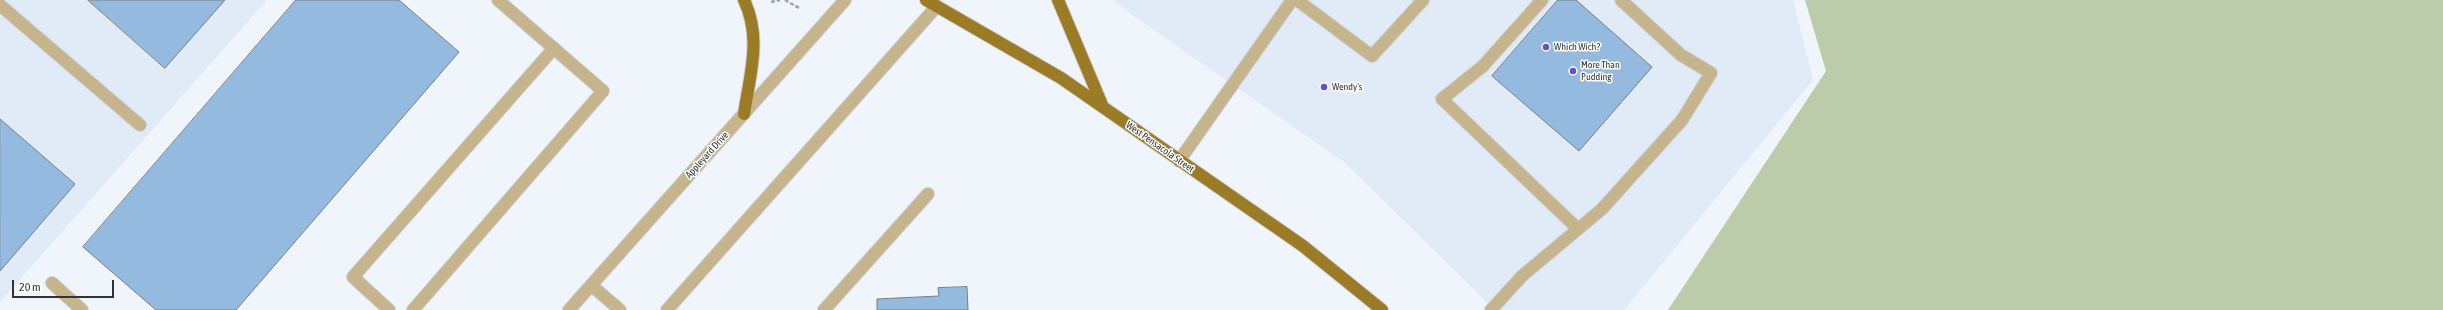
<!DOCTYPE html>
<style>
body{margin:0}
#map{position:relative;width:2443px;height:310px;overflow:hidden;background:#f0f5fb;font-family:"Asap Condensed",sans-serif}
canvas{display:block}
.scale{position:absolute;left:12px;top:280px;width:102px;height:18px;box-sizing:border-box;border:2px solid #313335;border-top:0;padding-left:5px;font-size:12px;line-height:14px;white-space:nowrap;color:#313335;-webkit-text-stroke:3px #fff;paint-order:stroke}
</style>
<div id="map">
<canvas width="2443" height="310"></canvas>
<div class="scale">20 m</div>
</div>
<script>
const ctx = document.querySelector('canvas').getContext('2d');
ctx.lineJoin = 'round';
function fill(path, color) { ctx.fillStyle = color; ctx.fill(path, 'evenodd'); }
function strokePath(path, color, width, dash) { ctx.strokeStyle = color; ctx.lineWidth = width; ctx.lineCap = dash ? 'butt' : 'round'; ctx.setLineDash(dash || []); ctx.stroke(path); }
function drawText(font, color, halo, rows, align = 'center') {
  ctx.font = font + ' "Asap Condensed",sans-serif'; ctx.lineWidth = 3; ctx.setLineDash([]); ctx.textBaseline = 'middle'; ctx.strokeStyle = halo; ctx.fillStyle = color; for (const [text, x, y, turn = 0] of rows) {
    ctx.save(); ctx.translate(x, y); ctx.rotate((+turn || 0) * Math.PI / 180); ctx.textAlign = isNaN(turn) ? turn : align; if (halo) ctx.strokeText(text, 0, 0); ctx.fillText(text, 0, 0); ctx.restore();
  }
}
fill(new Path2D(`
 M0,0H267L0,302Z
 M1114,0H1793L1813,80L1624,310H1495L1344,162L1128,12Z`), '#e0ebf7');
fill(new Path2D(`
 M1805,0H2443V310H1668L1826,71Z`), '#bccba9');
const building = new Path2D(`
 M88,0H225L165,68Z
 M296,0H399L459,52L236,310H156L83,247Z
 M1558,0H1576L1652,67L1579,151L1492,76Z
 M0,119L75,184L0,271Z
 M967,287L968,310H877V299L939,296L938,288Z`);
fill(building, '#94badf');
strokePath(building, '#797f84', 1);
const minor = new Path2D(`
 M1297,0L1372,56L1423,0
 M1621,0L1681,55L1711,73
 M0,5L140,125
 M1442,99L1578,229
 M1442,99L1483,66L1542,0
 M1179,161L1292,0
 M52,283L82,310
 M591,285L620,310
 M389,310L353,277L554,48
 M413,310L603,91L498,0
 M569,310L845,0
 M667,310L937,6
 M824,310L928,194
 M1491,310L1522,276L1602,209L1682,120L1711,73`);
const major = new Path2D(`
 M926,0L1061,78L1303,246L1382,310
 M1058,0L1103,107
 M744,114C750,74 762,38 744,0`);
strokePath(minor, '#ced2d7', 14);
strokePath(major, '#ced2d7', 14);
strokePath(new Path2D(`
 M785,0L799,8
 M771,2L780,0`), '#9da1a5', 2.5, [4, 2]);
strokePath(minor, '#c5b48c', 12);
strokePath(major, '#9b7b25', 12);
for (const [x, y, r, color] of [
 [1546,47,4,"#664fc8"],
 [1573,71,4,"#664fc8"],
 [1324,87,4,"#664fc8"]
]) { const dot = new Path2D(); dot.arc(x, y, r, 0, 2 * Math.PI); ctx.fillStyle = color; ctx.fill(dot); strokePath(dot, '#fff', 1.5); }
drawText('10px', '#313335', '#fff', [
 ["Which Wich?",1554,47],
 ["More Than",1581,65],
 ["Pudding",1581,77],
 ["Wendy's",1332,87]
], 'left');
drawText('10px', '#313335', '#fff', [
 ["West Pensacola Street",1160,147,35],
 ["Appleyard Drive",707,155,-48]
]);
</script>
